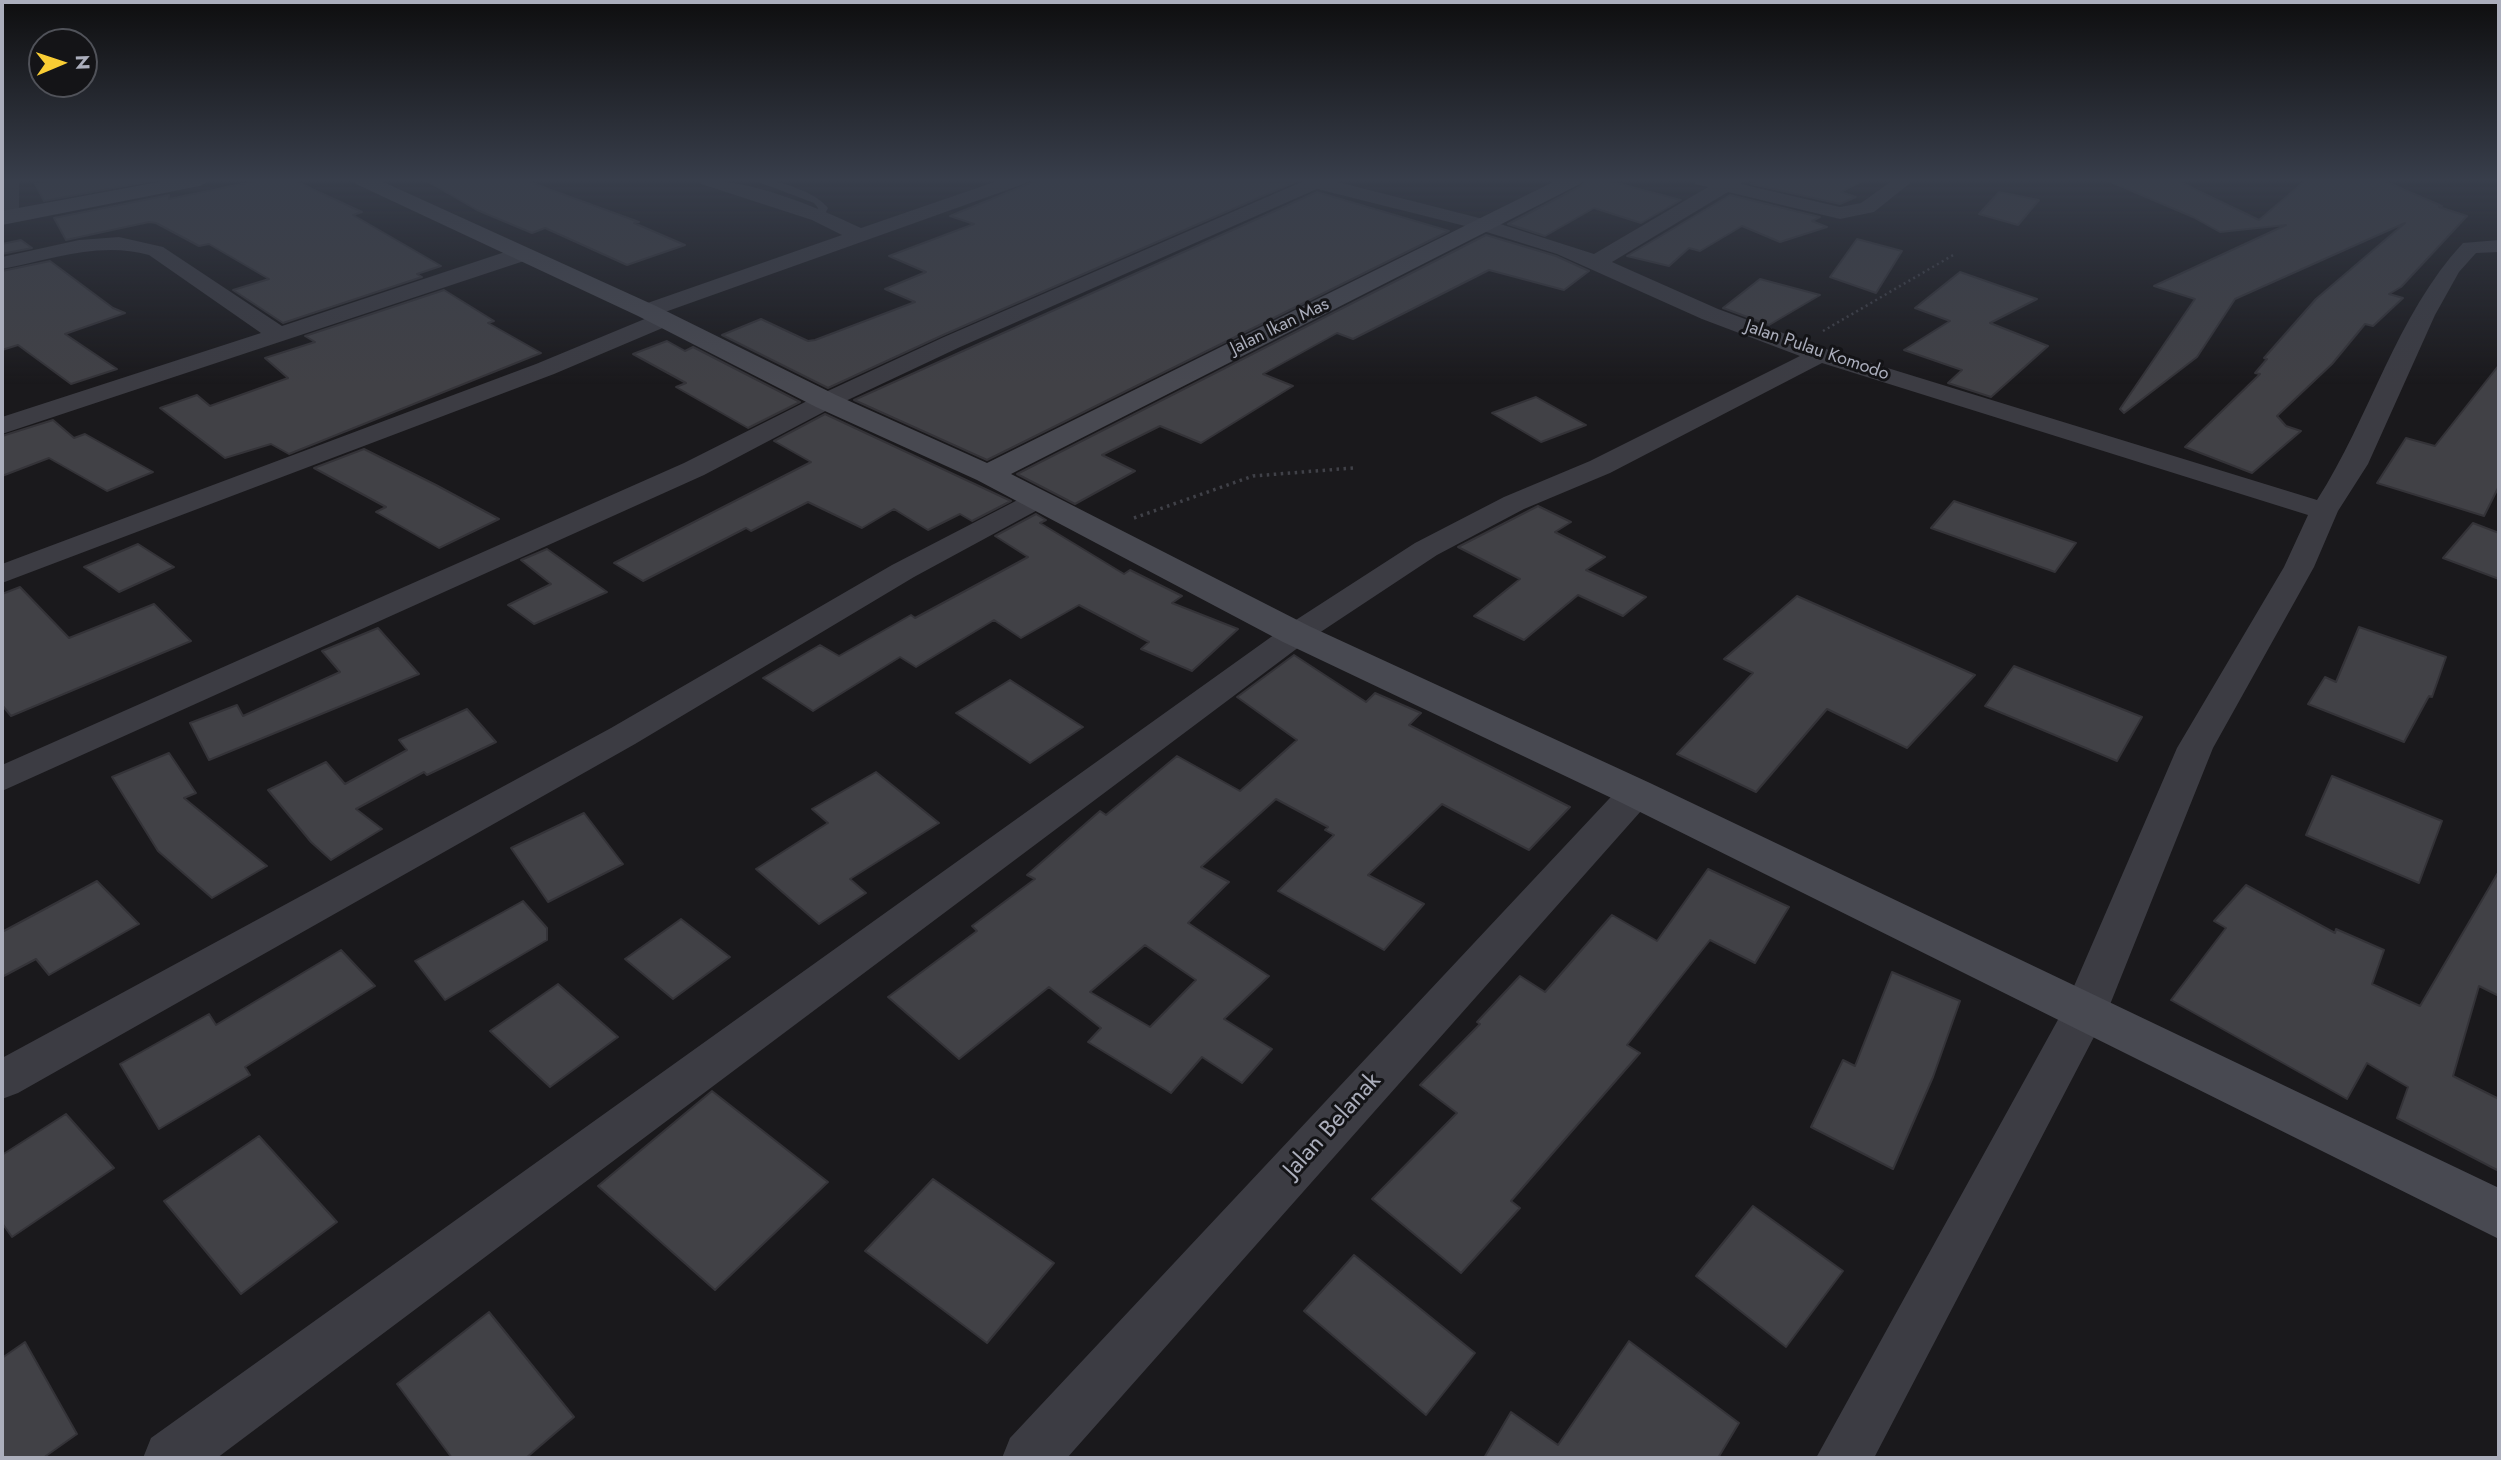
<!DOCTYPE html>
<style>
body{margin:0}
#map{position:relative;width:2501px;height:1460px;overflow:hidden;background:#1a191c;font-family:Jost,sans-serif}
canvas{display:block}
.frame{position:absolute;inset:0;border:4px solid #abaebc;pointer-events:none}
.north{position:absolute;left:28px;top:28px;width:70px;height:70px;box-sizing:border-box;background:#141417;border:2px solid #505259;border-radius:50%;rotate:88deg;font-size:19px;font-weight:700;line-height:28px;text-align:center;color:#abaebc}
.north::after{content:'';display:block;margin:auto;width:24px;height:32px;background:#f9cd34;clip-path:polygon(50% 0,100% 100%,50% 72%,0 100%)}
</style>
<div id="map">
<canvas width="2501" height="1460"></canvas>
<div class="frame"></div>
<div class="north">N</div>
</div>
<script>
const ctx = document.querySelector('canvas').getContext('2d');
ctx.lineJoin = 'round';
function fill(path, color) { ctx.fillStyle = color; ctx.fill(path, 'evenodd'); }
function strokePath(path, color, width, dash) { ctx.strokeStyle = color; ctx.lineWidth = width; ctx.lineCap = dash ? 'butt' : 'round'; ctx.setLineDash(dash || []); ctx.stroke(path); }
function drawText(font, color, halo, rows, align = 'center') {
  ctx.font = font + ' Jost,sans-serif'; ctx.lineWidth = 6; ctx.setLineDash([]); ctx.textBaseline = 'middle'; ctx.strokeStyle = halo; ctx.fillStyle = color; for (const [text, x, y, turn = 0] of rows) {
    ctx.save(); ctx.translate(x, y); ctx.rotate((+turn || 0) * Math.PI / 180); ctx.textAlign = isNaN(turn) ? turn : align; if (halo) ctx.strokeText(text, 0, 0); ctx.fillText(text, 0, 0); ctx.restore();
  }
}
const building = new Path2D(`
 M55,180H157L44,201L35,184Z
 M261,180H293L362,212L353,215L441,266L417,274L422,277L283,323L233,290L269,279L209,244L199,246L156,223L149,222L66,240L54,218L169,195V199Z
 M425,180H524L639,222L634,223L685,245L627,265L545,228L532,233L477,210Z
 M1038,180L1295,182L943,335L828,388L722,335L761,319L808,341L815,340L915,302L885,289L926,272L889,256L974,224L950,216Z
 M1586,180H1605L1681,200L1641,223L1594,208L1545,236L1508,224L1581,186Z
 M1758,180H1864L1841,192L1856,197L1840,204L1751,184Z
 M2106,180H2176L2259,220L2306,180H2382L2442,206L2439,207L2467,216L2401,287L2389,294L2403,298L2373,326L2365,324L2332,364L2277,416L2286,426L2301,431L2252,473L2185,447L2260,374L2255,373L2267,359L2264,358L2316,299L2405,223L2235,299L2197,357L2124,413L2120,409L2195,299L2154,286L2286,225L2220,232L2193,217Z
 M1317,192L1449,231L987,460L854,400Z
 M1999,192L2039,200L2018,225L1979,214Z
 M1730,195L1820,217L1812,221L1827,227L1780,242L1742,226L1700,251L1689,248L1669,266L1627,256Z
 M1486,235L1556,256L1589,271L1564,290L1489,270L1353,339L1337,333L1263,374L1293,386L1201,443L1160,426L1102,455L1135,471L1075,504L1017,474Z
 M1857,239L1902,251L1876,293L1830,277Z
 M21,240L32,248L2,254V244Z
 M50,261L113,308L125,313L65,334L117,369L71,384L18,345L2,350V271Z
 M1960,272L2037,299L1990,323L2048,346L1991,397L1948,383L1962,370L1904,350L1950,321L1915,308Z
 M1760,279L1820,295L1769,325L1723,308Z
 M444,290L494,321L488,323L541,353L289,454L271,444L225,458L160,408L197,395L210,406L288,378L265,358L315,342L305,336Z
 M667,341L685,351L693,347L800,402L748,428L676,387L686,383L633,354Z
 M2499,365V486L2484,516L2377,483L2406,438L2435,446Z
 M1536,397L1586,425L1541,442L1492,413Z
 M825,414L1011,501L972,521L960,514L928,530L894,509L862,528L808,502L751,531L746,528L643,581L614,563L811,462L774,441Z
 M53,420L74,438L85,434L153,472L107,491L49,458L2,476V436Z
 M364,449L436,485L499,519L439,548L376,512L386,507L314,468Z
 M1954,501L2076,543L2055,572L1931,528Z
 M1538,506L1571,522L1555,532L1605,557L1586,570L1646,597L1623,616L1578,595L1524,640L1474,616L1520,579L1458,547Z
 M1036,514L1046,520L1040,523L1124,574L1130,570L1182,596L1172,603L1238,629L1192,671L1141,649L1149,642L1079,605L1021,638L994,620L916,667L900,657L813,711L763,678L820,645L839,656L911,615L915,618L1028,557L995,536Z
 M2473,523L2499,533V579L2443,558Z
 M138,544L174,567L119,592L84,567Z
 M547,549L607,592L534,624L508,605L551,584L521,560Z
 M20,587L69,638L154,604L191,641L11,716L2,705V594Z
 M1797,596L1975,675L1907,748L1827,709L1756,792L1677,754L1753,673L1724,659Z
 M2359,627L2446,657L2432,697L2429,696L2404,742L2308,704L2325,677L2336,682Z
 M378,628L419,674L209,760L190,723L237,705L243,716L340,672L322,651Z
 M1294,655L1366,702L1375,693L1421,713L1409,725L1570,807L1529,850L1442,804L1368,875L1424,904L1384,950L1278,891L1334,835L1325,830L1328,827L1276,799L1201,867L1229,882L1188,923L1269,976L1224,1019L1272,1049L1242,1083L1202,1057L1171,1093L1088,1042L1101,1028L1049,987L959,1059L888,997L977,931L972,926L1035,879L1027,875L1100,811L1106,815L1177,756L1240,791L1297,740L1237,697ZM1145,945L1196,980L1150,1027L1090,992Z
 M2014,666L2142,717L2117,761L1985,706Z
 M1010,680L1083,727L1030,763L956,713Z
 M467,709L496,742L427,775L424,772L356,809L382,829L331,860L311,842L268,790L326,762L345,784L407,750L399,740Z
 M169,753L196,793L184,798L267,866L212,898L158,851L112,777Z
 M876,772L939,823L850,879L866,893L819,924L756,869L828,823L812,809Z
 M2332,776L2442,821L2419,883L2306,835Z
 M584,813L623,864L548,902L511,848Z
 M1708,869L1789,907L1755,963L1710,940L1627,1045L1640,1053L1511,1201L1520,1208L1461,1273L1372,1199L1457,1113L1420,1085L1480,1024L1477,1022L1520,976L1545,992L1612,915L1657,941Z
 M2499,871V996L2479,986L2453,1076L2499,1099V1171L2397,1118L2408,1087L2367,1063L2347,1099L2171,1000L2226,928L2214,921L2246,885L2335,933L2336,929L2384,950L2372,984L2420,1006Z
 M97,881L139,924L49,975L36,959L2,977V932Z
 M523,901L547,928V940L445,1000L415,961Z
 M681,919L730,957L673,999L625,959Z
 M341,950L375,986L245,1067L250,1075L159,1129L120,1064L209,1014L216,1025Z
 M1892,972L1960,1001L1933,1077L1893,1169L1811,1127L1843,1060L1855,1066Z
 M558,984L618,1037L550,1087L490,1031Z
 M712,1091L828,1182L715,1290L598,1186Z
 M66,1114L114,1168L12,1237L2,1223V1155Z
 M259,1136L337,1222L241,1294L164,1201Z
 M933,1179L1054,1263L987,1343L865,1251Z
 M1753,1206L1843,1271L1786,1347L1696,1276Z
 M1354,1255L1475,1353L1426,1415L1304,1311Z
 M489,1312L574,1417L526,1458H452L397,1384Z
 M1629,1341L1739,1423L1718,1458H1484L1511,1412L1558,1445Z
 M25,1342L77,1434L43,1458H2V1358Z`);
fill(building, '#414146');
strokePath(building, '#343338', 2);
strokePath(new Path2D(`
 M1823,331L1955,254`), '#404148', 2.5, [2, 3.5]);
strokePath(new Path2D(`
 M1134,518L1253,476L1353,468`), '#404148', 3.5, [2.5, 4.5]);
fill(new Path2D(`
 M753,180C774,178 815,191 828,208L823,218H815L818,208L814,203Z`), '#3c3c43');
fill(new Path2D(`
 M2,180H19V217L16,221H2Z
 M699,180C753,180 812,205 861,228L1000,180H1027L1024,184L665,312L676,319L672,324L554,374L2,583V564L536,364L647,318L636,311L639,306L842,235L812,220L701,184Z
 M1306,180H1330L1491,221L1594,254L1708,187L1695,184L1693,180H1743L1741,184L1840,207L1861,203L1893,180H1914L1874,212L1840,219L1728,192L1612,262L1718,309L1829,350L2317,500C2370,418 2396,315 2463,243L2499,240V252L2476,253L2459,272L2435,315L2368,464L2338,511L2314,567L2213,748L2107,1012L1874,1458H1816L2065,1007L2177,748L2284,567L2308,515L1822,363L1610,473L1524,509L1437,555L1307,641L217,1458H143L151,1438L1285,627L1415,543L1504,497L1590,461L1800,356L1702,319L1557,254L1477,229L1317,189L960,347L835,406L704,475L2,791V765L684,463L817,396L944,337Z
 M119,237L163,247L282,326L514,249H530L533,254L530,259L2,434V417L261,333L149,255C99,241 50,260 2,269V257L79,240Z
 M1035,491L1045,494L1049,500L1045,506L914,577L635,744L18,1093L2,1099V1058L611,728L892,565Z
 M1636,780L1649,784L1654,793L1649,802L1067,1458H1002L1010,1438L1623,784Z`), '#3c3c43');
fill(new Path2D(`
 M169,180H211L200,186L2,225V211Z
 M352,180H379L656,306L836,395L987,463L1557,180H1583L1580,184L1011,474L1309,626L1650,783L2499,1188V1239L1622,803L1283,642L977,480L816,407L638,316L356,184Z`), '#484951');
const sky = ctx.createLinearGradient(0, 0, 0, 384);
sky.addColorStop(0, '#0e0e0f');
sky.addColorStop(0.47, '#383e4b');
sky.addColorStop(1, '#383e4b00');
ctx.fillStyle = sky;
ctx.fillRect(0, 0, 2501, 384);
drawText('18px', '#abaebc', '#141417', [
 ["Jalan Ikan Mas",1280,327,-26],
 ["Jalan Pulau Komodo",1817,351,19]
]);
drawText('24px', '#abaebc', '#141417', [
 ["Jalan Belanak",1333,1126,-48]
]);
</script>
